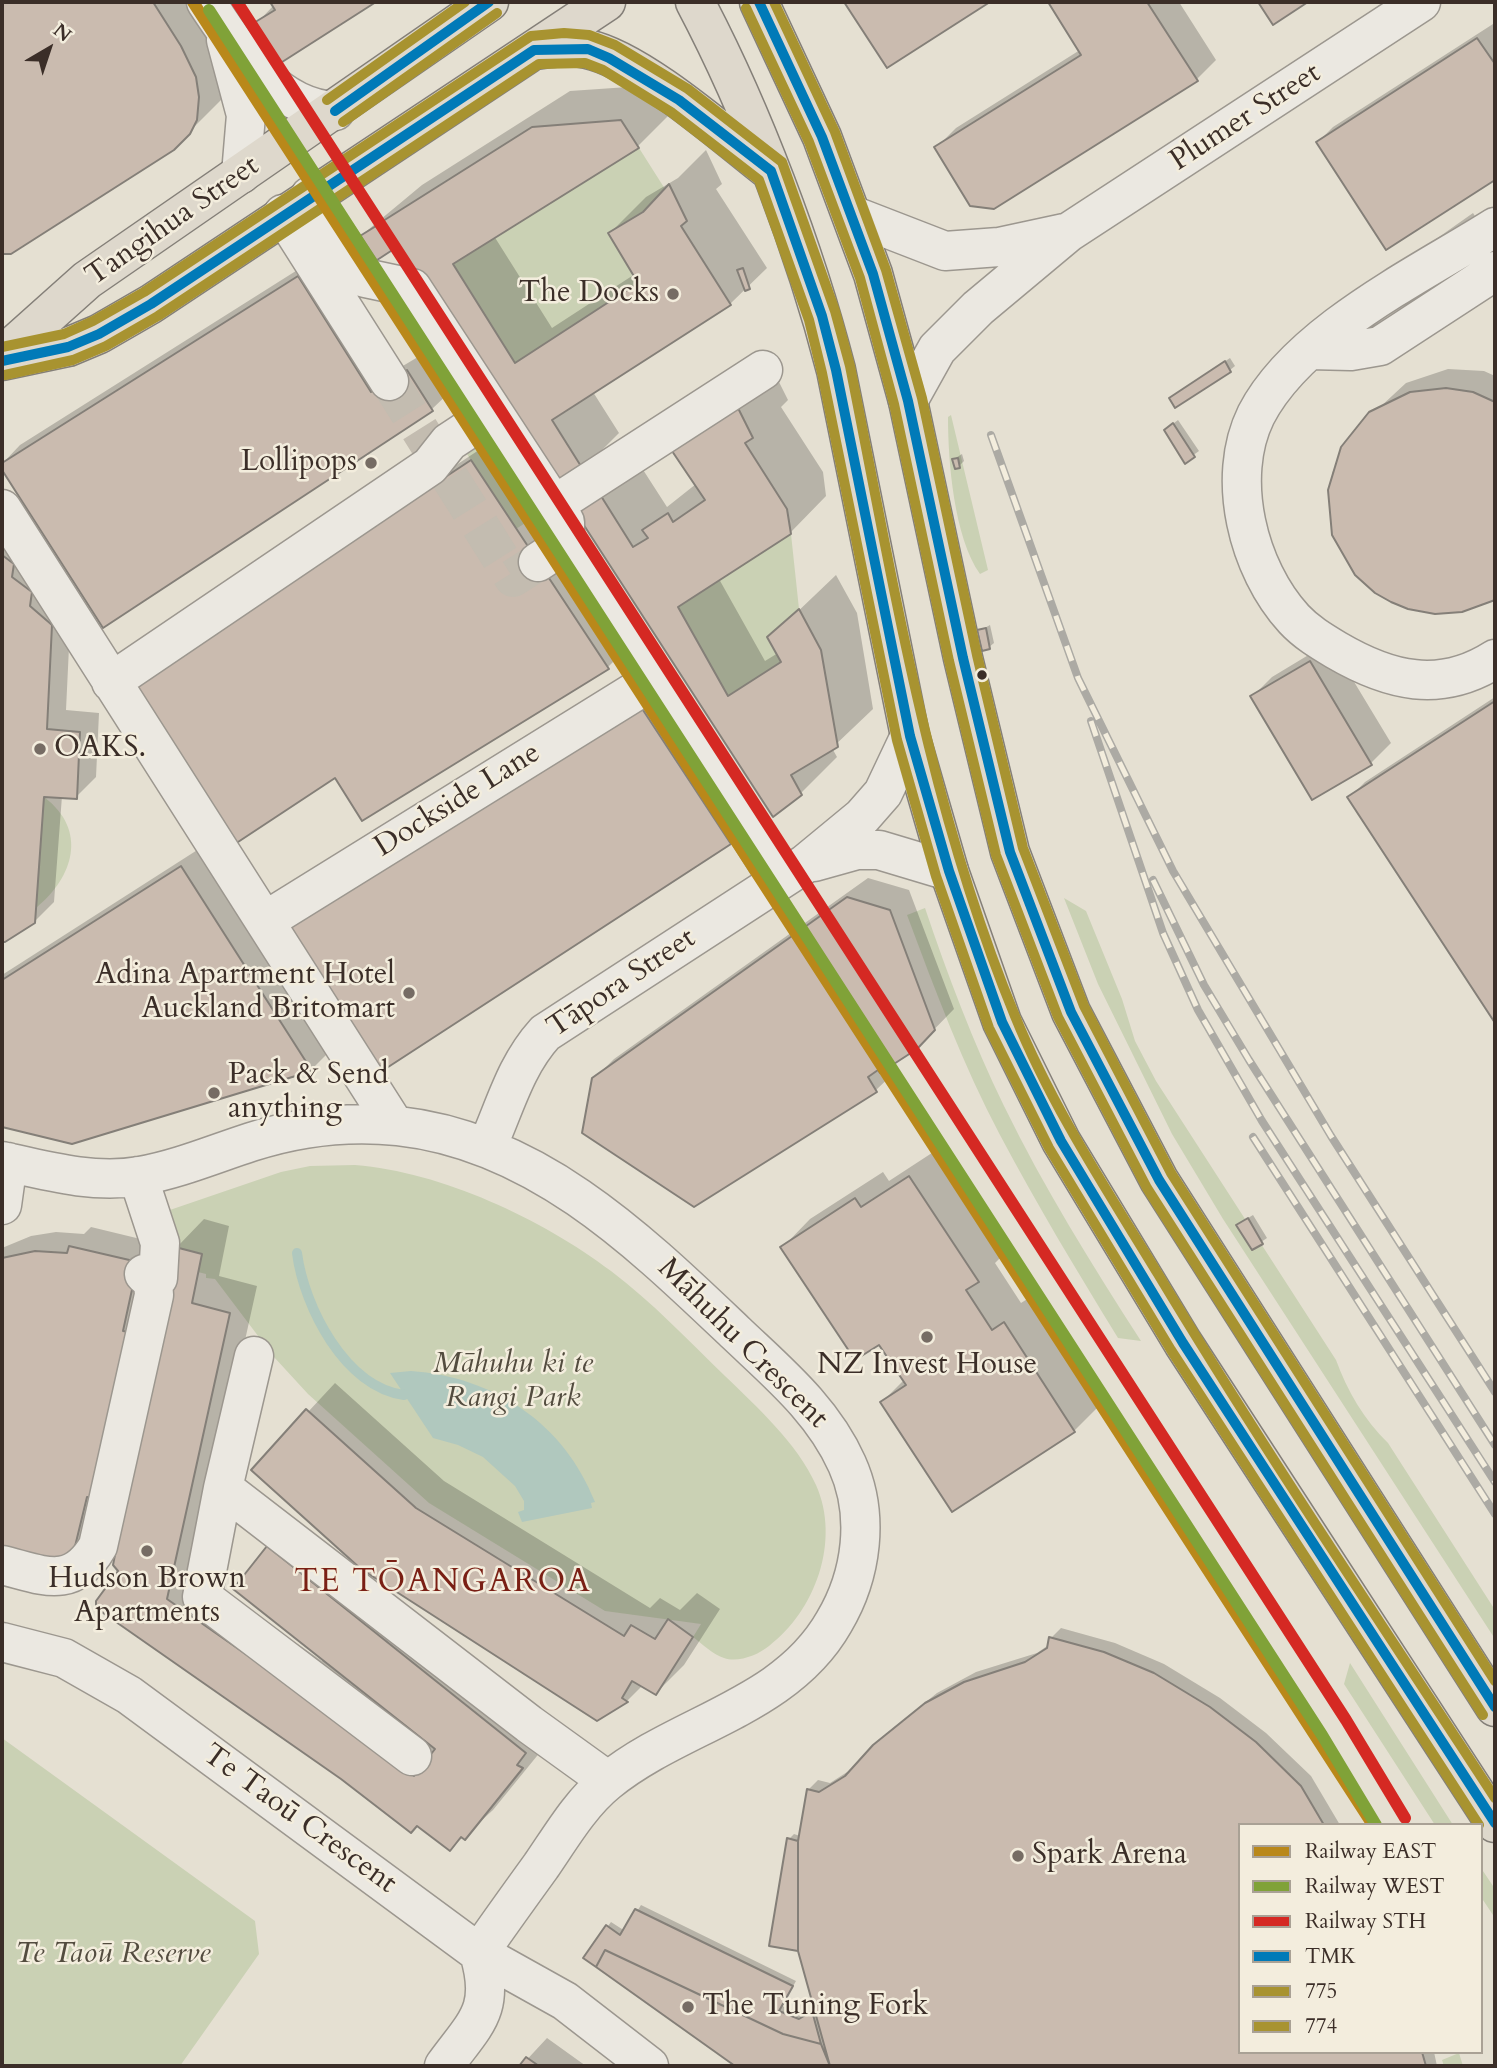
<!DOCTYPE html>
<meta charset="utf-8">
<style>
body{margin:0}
#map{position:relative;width:1497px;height:2068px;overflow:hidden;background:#e5e0d2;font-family:Cardo,serif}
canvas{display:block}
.frame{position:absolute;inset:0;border:4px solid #3b2e28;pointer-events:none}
.legend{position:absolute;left:1238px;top:1823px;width:245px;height:231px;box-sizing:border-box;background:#f3eddd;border:2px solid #a9a195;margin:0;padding:9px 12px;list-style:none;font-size:21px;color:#3b2e28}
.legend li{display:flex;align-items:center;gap:14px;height:35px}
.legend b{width:35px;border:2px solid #a9a195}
.north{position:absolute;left:14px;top:14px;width:70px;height:70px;-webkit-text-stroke:5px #f3eddd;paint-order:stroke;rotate:39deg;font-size:19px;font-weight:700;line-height:28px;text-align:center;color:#3b2e28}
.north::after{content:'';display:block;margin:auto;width:24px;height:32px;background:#3b2e28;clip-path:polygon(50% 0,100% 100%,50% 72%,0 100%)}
</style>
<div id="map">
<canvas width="1497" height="2068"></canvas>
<div class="frame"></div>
<ul class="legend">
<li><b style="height:9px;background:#b9881a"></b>Railway EAST</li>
<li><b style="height:9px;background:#80a238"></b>Railway WEST</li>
<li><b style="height:9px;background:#d52923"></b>Railway STH</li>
<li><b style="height:9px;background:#007ab8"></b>TMK</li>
<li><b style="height:9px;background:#a89330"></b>775</li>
<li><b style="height:9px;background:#a89330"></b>774</li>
</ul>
<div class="north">N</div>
</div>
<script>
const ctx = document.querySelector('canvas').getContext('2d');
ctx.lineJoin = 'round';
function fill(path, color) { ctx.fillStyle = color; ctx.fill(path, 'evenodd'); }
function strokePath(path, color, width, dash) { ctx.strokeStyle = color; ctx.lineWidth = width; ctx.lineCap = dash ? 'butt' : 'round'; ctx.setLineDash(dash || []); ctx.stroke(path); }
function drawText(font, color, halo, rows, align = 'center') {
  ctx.font = font + ' Cardo,serif'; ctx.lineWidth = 5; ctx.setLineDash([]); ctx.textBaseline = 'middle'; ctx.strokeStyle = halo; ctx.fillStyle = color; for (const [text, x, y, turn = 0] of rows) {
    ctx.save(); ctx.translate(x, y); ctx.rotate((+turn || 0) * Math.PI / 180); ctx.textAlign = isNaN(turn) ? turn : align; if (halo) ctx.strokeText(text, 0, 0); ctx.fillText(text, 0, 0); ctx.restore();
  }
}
fill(new Path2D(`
 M639,148L665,189L643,212L608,233L638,283L515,363L453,264Z
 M951,415L988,570L980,574C954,537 948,462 948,417Z
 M490,431L494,450L536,516L516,529L463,448Z
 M791,534L799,609L768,638L781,662L728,696L678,607Z
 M44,797C88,830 74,877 36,908Z
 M1064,898L1086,911L1122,999L1135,1041L1156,1081L1336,1360C1347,1390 1364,1420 1388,1443L1495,1610V1639L1223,1219L1172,1134L1098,984Z
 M925,908C948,976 973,1042 1004,1106C1044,1188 1092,1265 1141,1341L1118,1338C1077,1271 1037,1205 1000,1135C963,1065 935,990 907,915Z
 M355,1165C442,1172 542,1219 611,1271C652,1302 688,1340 725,1376C757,1407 797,1443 816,1485C841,1541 815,1611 769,1646C758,1655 738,1663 724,1658C714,1655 702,1644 693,1637L701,1624L605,1611L429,1503L308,1394L274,1357L215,1279L206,1278V1274L198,1272L202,1254L175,1247L164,1212L281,1172L310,1166Z
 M1350,1663L1453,1825H1435L1344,1684Z
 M2,1738L255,1921L259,1954L180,2066H2Z
 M1481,1868L1495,1889V1918L1481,1897Z
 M1459,2053L1463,2066H1444L1442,2060Z`), '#cad1b4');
fill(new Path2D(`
 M411,1371C494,1377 564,1423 595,1502L591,1503L592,1508L522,1522L518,1512L524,1510V1501L515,1486L483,1457L458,1445L433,1438L390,1373Z`), '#b0c8be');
fill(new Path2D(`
 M2,2H221L231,90L173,148L10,252L2,253Z
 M272,2H373L280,61L255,25L274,5Z
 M846,2H987L888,66Z
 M1050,2H1179L1216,60L1196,80L936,148L956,128L1080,50Z
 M1493,24L1495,178L1387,247L1318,142L1333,127Z
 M657,85L674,110L638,146L494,236L552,328L635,274L610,233L646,197L678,178L706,150L722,184L716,189L767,268L730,304L593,392L619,433L583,469L399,242L371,261L357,239L422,185L570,91Z
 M1473,213L1495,248V291L1469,308L1429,244Z
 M318,257L391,373L428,351L452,390L432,409L103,625L2,464L20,445Z
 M1230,358L1235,366L1230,370L1176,406V394Z
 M770,364L788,400L781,407L823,472L826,496L790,533L719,579L765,661L778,653L770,638L836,575L857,613L873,709L832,748L837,757L801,793L578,514L638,462L667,507L696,484L674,451Z
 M1448,369L1484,371L1495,376V596L1462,610L1376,592L1346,559L1330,517L1332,473L1352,433L1406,383Z
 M1178,420L1199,451L1185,461L1170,426Z
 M491,442L628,647L608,667L363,818L336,776L157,663Z
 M962,454L964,461L959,466L954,459Z
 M2,516L71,605L66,710L99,713L96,777L76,797L62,796L54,902L34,922L2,943Z
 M990,625L994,643L989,647L979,631Z
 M1330,642L1391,743L1371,763L1313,798L1252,697L1272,677Z
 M662,688L749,823L730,843L290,927Z
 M1495,697V1020L1350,797L1365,782Z
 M202,847L331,1050L311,1070L72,1142L2,1125V975Z
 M868,878L909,890L954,1009L916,1048L890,1062L896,1071L876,1090L594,1079L614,1059Z
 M938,1149L1005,1253L995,1263L1021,1303L1032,1296L1102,1403L1074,1431L953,1510L882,1402L904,1380L879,1342L783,1247L810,1219L883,1172L889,1181Z
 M1253,1215L1267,1238L1252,1248L1243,1221Z
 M204,1219L229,1226L219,1276L257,1286L194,1571L322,1661L324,1659L268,1547L296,1520L552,1724L550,1740L493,1810L450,1849L120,1571L177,1247Z
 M91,1227L157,1243L118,1477L70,1565L2,1540V1248L31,1236L56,1232L84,1234Z
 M335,1383L444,1481L650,1608L660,1598L680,1610L697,1593L720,1609L684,1665L656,1693L643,1685L627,1701L597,1718L380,1581L254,1470Z
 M1061,1628L1115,1643L1164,1664L1220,1698L1266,1733L1311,1776L1340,1825H1240V2052H1434L1437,2066H738L585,1957L611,1922L625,1931L641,1905L796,1981L782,2006L805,2015L814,2010L789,1839L794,1834L800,1836L808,1790L818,1780L830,1783L855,1767L885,1735L937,1693L976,1672L1037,1653L1050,1644L1051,1638Z
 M547,2038L586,2066H521Z`), '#0003');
strokePath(new Path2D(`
 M297,1253C304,1307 345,1387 404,1395`), '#b0c8be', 10);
const building = new Path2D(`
 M2,2H153L181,46L196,77L199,97L197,120L190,134L174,150L11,254H2Z
 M270,2H376L279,64L252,24L275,10Z
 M844,2H990L887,68Z
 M1048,2H1147L1198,81L994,209L970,206L934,147L1081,55Z
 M1258,2H1308L1273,25Z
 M1477,38L1495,64V180L1386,250L1316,142Z
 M621,120L639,148L453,264L515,363L638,283L608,233L643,212L669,184L687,221L681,226L731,305L552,420L584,471L558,488L383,221L532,127Z
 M381,223L397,247L371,264L355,239Z
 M743,268L750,289L745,291L737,270Z
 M298,276L371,392L407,370L433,411L103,628L2,470V463Z
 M1225,361L1231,372L1175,408L1169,398Z
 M1446,388L1473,392L1495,402V600L1462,612L1435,614L1408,609L1391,602L1375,593L1355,575L1332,535L1328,490L1341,447L1369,412L1410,392Z
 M733,398L753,438L745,443L787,509L791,534L678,607L728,696L781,662L767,637L799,609L821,650L838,747L791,775L802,795L773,817L576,513L601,496L633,547L648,538L642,530L668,513L673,522L705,500L672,451Z
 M1173,423L1195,457L1185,464L1164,430Z
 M958,458L960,468L955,469L952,459Z
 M471,460L609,669L362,821L335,778L235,844L135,683Z
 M2,555L14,564L12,577L32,592L30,606L52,625L47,729L80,732L77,799L44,797L35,923L5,942H2Z
 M986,628L990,649L982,651L977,630Z
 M1310,661L1372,765L1312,800L1250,696Z
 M1495,701V1023L1347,797Z
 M641,707L731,844L379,1073L288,927Z
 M181,866L312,1071L72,1144L2,1127V980Z
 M847,897L890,910L935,1030L917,1049L880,1073L878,1070L868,1077L877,1092L694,1207L582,1133L592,1078Z
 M909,1176L979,1282L966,1290L992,1330L1004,1322L1075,1432L952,1512L880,1402L906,1385L879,1345L855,1360L780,1247L855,1198L861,1207Z
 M1248,1218L1263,1244L1252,1250L1236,1225Z
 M69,1246L138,1262L123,1331L135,1333L98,1499L87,1497L70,1567L2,1549V1258L35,1251L67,1253Z
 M175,1247L202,1254L192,1303L230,1313L167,1599L360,1734L414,1776L435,1749L233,1589L267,1546L526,1753L517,1765L523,1768L465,1840L461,1837L450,1851L417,1826L411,1833L341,1779L96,1608V1601L118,1571L113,1565Z
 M306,1409L416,1508L624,1636L631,1625L655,1639L668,1619L693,1637L656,1695L632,1681L622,1698L628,1702L597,1721L361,1569L251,1470Z
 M1049,1637L1104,1652L1154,1673L1210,1707L1256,1742L1301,1786L1324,1825H1240V2052H1422L1426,2066H830L798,1951V1841L807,1789L819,1792L845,1776L873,1745L925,1703L964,1682L1025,1662L1047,1648Z
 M787,1838L798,1841V1951L769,1946Z
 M635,1909L793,1986L779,2011L799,2019L812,2011L821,2044L783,2034L605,1950L596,1967L583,1958L606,1925L620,1935Z
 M605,1950L783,2034L821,2044L830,2066H735L596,1967Z
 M526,2057L539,2066H519Z`);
fill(building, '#cabbaf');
strokePath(building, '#847f78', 2);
strokePath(new Path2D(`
 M389,381L513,578L538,562`), '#c3bcb0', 38, [38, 19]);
const minor = new Path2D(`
 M206,2C237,48 274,108 335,111
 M226,40L246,115L241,174
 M310,196L365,278L412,288L565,522V544
 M283,214L389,381
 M852,215L945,251L999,247L1064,233
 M1495,227C1419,275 1298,333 1256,415C1225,478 1248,569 1294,619C1306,632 1321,641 1336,650C1389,681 1440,694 1495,659
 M1309,350L1351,351L1380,346L1495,271
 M908,401L937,349L978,308L1069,232L1421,2
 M554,505L763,370
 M2,509L395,1126
 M538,562L565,544L779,881
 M111,682L430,466L449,442L493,413
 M814,862L857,850H879L949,871
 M265,921L652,681
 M487,1147C505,1107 515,1066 545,1033L805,864L862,817L883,793L910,736
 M2,1161C47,1171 94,1184 140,1176C179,1169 214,1154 251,1142C297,1127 349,1121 398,1126C537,1141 639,1241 736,1333C778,1373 823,1410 847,1464C870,1515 862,1575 834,1622C785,1708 679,1723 607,1782C580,1804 561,1837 541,1866C520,1895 499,1924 479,1953
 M138,1176L160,1243L158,1278
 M2,1205L8,1162
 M254,1356L223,1488L202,1597L412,1756
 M223,1488L529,1724L608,1781
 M2,1565C43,1575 72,1591 98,1546L154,1295L153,1282L144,1274
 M2,1642L64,1658L129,1695L479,1953L565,2001L649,2066
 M444,2066C476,2022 496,2010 479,1953`);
const major = new Path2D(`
 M695,2C753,112 805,250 836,370L910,736L949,871L1002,1022L1061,1141L1183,1343L1495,1823
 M759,2L822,137L873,274L908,401L963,658L1010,852L1071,1012L1159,1180L1495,1707
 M534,50C551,48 569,45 587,49C640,60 725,136 769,170
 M2,356L87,280L489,2
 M2,361L68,347L99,334L151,304L606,2`);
strokePath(minor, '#9c978f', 41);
strokePath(major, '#847f78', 41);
strokePath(minor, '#ebe8e1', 38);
strokePath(major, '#ded8cc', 38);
const rail = new Path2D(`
 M991,435L1078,678L1173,871L1331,1136L1495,1392
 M1091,721L1163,933L1198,1010L1262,1121L1495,1482
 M1153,880L1204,985L1249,1060L1495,1445
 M1253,1137L1495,1514`);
strokePath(rail, '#acaaa4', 8);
strokePath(rail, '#f3eddd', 5, [16]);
strokePath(new Path2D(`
 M759,2L822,137L873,274L908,401L963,658L1010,852L1071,1012L1159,1180L1495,1707
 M335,111L489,2
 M2,361L68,347L99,334L151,304L534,50L588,49L609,58L679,100L771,171L822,316L836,370L910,736L949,871L1002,1022L1061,1141L1183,1343L1495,1823`), '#007ab8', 10);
strokePath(new Path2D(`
 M746,8L809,142L860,278L894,404L949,661L996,855L1058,1017L1147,1188L1483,1715
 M343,122L497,13
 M5,375L73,360L106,346L158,316L539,64L585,63L603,70L671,112L759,180L809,320L822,373L897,740L936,876L989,1028L1049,1148L1171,1350L1479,1825`), '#a89330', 10);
strokePath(new Path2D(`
 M774,2L835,132L886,270L922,398L977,655L1023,848L1084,1006L1171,1173L1495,1681
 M327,100L465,2
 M2,347L64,334L93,321L144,292L531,36L564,33L589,35L615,45L688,89L782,162L835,311L850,366C894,585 929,808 1015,1016C1052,1107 1107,1190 1158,1274C1265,1452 1382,1624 1495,1798`), '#a89330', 10);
strokePath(new Path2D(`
 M193,2L1373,1825`), '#b9881a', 12);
strokePath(new Path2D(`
 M209,10L1322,1735L1376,1825`), '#80a238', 12);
strokePath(new Path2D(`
 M237,2L1346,1720L1405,1818`), '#d52923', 12);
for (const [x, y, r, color] of [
 [673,294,7,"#766c64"],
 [371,463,7,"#766c64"],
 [982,675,6,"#3b2e28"],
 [40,749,7,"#766c64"],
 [409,993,7,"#766c64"],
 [214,1093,7,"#766c64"],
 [927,1337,7,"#766c64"],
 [147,1551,7,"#766c64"],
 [1018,1856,7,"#766c64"],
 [688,2007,7,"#766c64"]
]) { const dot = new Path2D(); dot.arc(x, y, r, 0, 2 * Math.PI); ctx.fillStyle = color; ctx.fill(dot); strokePath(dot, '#f3eddd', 2.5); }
drawText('30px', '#3b2e28', '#f3eddd', [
 ["Plumer Street",1246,118,-33],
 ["Tangihua Street",173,222,-35],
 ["Dockside Lane",458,801,-32],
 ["Tāpora Street",622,984,-34],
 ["Māhuhu Crescent",742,1344,45],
 ["Te Taoū Crescent",299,1820,36]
]);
drawText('30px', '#3b2e28', '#f3eddd', [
 ["The Docks",659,294,"right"],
 ["Lollipops",357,463,"right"],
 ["OAKS.",54,749],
 ["Adina Apartment Hotel",395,976,"right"],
 ["Auckland Britomart",395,1010,"right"],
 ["Pack & Send",228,1076],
 ["anything",228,1110],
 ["NZ Invest House",927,1366,"center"],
 ["Hudson Brown",147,1580,"center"],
 ["Apartments",147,1614,"center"],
 ["Spark Arena",1032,1856],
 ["The Tuning Fork",702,2007]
], 'left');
drawText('italic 30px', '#534c3f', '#f3eddd', [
 ["Māhuhu ki te",513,1365],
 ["Rangi Park",513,1399],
 ["Te Taoū Reserve",113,1955]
]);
ctx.letterSpacing = '2px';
drawText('32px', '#7a1f14', '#f3eddd', [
 ["TE TŌANGAROA",443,1584]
]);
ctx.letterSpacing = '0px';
</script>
